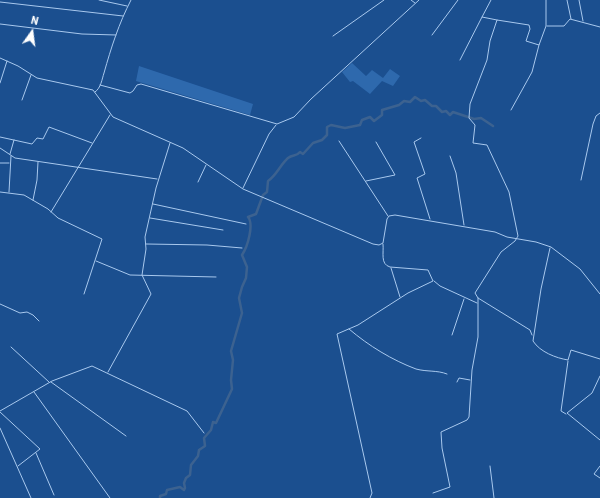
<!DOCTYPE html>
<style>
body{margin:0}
#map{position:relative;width:600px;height:498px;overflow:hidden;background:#1b4f8f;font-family:Barlow,sans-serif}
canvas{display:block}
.north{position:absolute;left:12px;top:12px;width:40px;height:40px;-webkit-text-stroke:3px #1b4f8f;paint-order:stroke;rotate:14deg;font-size:11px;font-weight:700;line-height:16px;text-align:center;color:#fff}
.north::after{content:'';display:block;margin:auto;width:14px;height:18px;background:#fff;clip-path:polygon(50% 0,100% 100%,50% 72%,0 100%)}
</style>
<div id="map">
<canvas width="600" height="498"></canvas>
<div class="north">N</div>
</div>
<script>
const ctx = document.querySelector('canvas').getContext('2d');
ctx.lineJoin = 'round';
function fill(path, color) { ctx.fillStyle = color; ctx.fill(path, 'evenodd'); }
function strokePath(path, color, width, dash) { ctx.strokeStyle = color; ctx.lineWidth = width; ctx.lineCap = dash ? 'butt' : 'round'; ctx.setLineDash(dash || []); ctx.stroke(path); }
fill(new Path2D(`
 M352,63L366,76L372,70L383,78L390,69L400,76L393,86L382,81L370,94L353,81L350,82L342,72Z
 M139,66L253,104L250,115L136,81Z`), '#2e69ad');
strokePath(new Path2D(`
 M160,498V496L166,494L167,490L180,487L184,490L185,488L184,483L186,478L190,475L191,465L198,456L199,450L205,446L204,438L211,430L213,422L216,423L232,389L231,380L233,360L231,351L242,313L239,298L242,287L246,278L247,267L242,255C248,246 254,224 248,217L256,214L263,195L267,192L268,181C277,175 280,165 288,158C293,154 296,157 300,152L303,154L313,143L322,140L327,135V127L331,125L345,128L360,125L362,120L370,117L374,121L382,115V110L399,105L404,101L410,102L415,97L421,101L425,100L432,106H436L442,112L446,111L450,115L453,112L474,119L481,118L493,126`), '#3c6290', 2.5);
strokePath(new Path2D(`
 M99,0L127,6
 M411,0L415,3
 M491,0L482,17L497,20
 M567,0L571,19
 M579,0L583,21
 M0,2L123,16
 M0,24L82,34L116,35
 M547,26H564L570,19L600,27
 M432,35L458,0
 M333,36L384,0
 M0,58L18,66L37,78L93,90L113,117L183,148L243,189L373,244L379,245L383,243L387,219L389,216L395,215L495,232L507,237L536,242L551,247L580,269L600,294
 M460,60L482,17
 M0,83L7,61
 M100,85L130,93L133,91L137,85L141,84L277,124L294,117L311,99L419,0
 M95,92C101,88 102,79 104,73C111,48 119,23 131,0
 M22,100L31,75
 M511,110L532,72L539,45
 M0,137L32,144L37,138L43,139L49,127L92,143
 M421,138L414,142L425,174L417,178L430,219
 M339,141L388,216
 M0,148L15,158L157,179
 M10,154L14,140
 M450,156L456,173L464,225
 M0,163H9
 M581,180L593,124L596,116L600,113
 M366,181L395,175L376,142
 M198,182L206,165
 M243,188L269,134L276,125
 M0,192L24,195L48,209L58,218L102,239L84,294
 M9,192L11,156
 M33,200L37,180L38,162
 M153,204L246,224
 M51,212L110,115
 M150,218L223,230
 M146,244L207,245L242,248
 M550,248L541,289L533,341C540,352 556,358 568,360L571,350L600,359
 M96,261L130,275L216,277
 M391,268L400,297
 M434,281L440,286L477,303
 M0,304L20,313L27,312L33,315L39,321
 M349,329C369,346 392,360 416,369C427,372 437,370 447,374
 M452,335L464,299
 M532,335L530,330L478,298L475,293L501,252L515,241L518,236L509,192L487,145L473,143L475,125L469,118L470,104L487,60L490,41L497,20L529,25L530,29L526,41L539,45L546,26V0
 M11,347L49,382
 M108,372L151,294L142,275L146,249L145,237L156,188L170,143
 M600,376L592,393L567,413L600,440
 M51,382L126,436
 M457,382L459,378L470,380
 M34,392L110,498
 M0,411L52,381L92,366L187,411L204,433
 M0,412L40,449L18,466
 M566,414L561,411L568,361
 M0,428L31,498
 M36,453L54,495
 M490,466L494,498
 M600,466L594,474L600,478
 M433,493L450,487L442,448L441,432L467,420L469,417L472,370L478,337V298
 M370,498L372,493L337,334L358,325L408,293L433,281L428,270L390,267C380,264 384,253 383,244`), '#a9c9ee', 1);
</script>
